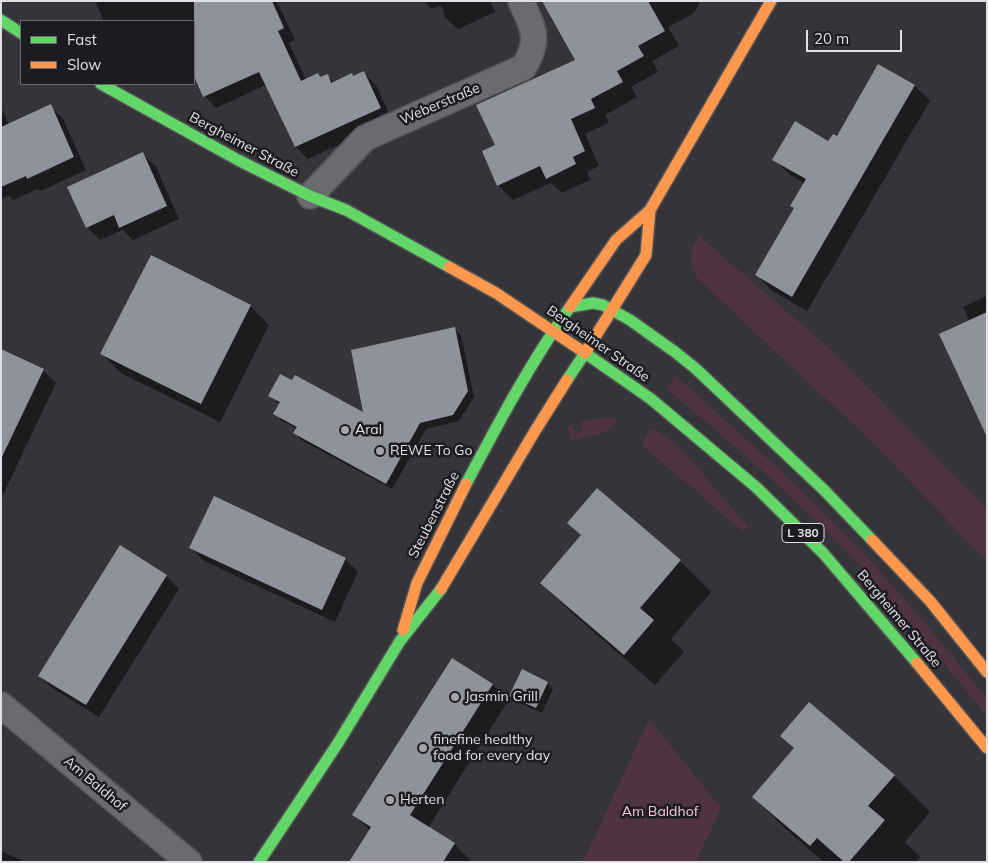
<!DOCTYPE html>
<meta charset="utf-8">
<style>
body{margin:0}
#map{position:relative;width:988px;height:863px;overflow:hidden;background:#353539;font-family:Mulish,sans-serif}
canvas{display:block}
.frame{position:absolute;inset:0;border:2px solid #e1e0e6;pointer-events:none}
.legend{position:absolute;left:20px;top:20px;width:175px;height:65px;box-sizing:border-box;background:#1c1b1f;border:1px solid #6b6a6f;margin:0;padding:6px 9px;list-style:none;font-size:15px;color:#e1e0e6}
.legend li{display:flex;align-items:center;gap:10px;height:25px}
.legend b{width:25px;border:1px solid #6b6a6f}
.scale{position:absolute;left:806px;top:30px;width:96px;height:22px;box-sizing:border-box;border:2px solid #e1e0e6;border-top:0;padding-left:6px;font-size:15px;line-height:18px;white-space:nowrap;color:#e1e0e6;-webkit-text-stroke:4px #1c1b1f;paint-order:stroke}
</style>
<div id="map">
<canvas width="988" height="863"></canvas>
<div class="frame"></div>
<ul class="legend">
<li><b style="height:6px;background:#63d668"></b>Fast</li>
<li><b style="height:6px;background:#ff974d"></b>Slow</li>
</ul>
<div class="scale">20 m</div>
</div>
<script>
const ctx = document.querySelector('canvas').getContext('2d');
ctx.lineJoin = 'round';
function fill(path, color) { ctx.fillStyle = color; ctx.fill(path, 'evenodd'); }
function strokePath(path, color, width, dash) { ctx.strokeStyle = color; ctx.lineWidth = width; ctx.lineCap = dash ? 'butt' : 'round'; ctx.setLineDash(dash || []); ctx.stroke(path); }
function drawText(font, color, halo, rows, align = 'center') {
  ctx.font = font + ' Mulish,sans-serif'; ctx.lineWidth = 5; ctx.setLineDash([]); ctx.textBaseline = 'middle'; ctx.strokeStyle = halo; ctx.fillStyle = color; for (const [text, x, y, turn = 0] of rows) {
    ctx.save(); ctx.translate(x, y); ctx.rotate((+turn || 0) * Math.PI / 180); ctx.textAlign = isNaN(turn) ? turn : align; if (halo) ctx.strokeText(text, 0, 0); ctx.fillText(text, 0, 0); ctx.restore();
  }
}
fill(new Path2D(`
 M699,236L829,348L987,509V561L867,437L697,278C687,259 689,253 699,236Z
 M676,376L778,468L862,551L932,631L987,699V716C943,662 900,608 852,557C795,497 731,443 667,389Z
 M600,418L618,419L606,432L572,441L567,427L572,425L576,433L583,430L580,422Z
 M650,428L670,439L692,461L748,527L742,531L688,484L641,445Z
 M649,719L721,808L696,862H583Z`), '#503340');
fill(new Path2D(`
 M95,1H275L279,6L295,40L289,43L306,80L318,75L322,78L327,76L334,83L352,75L354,77L364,73L376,85L392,120L308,159L296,147L266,85L216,108L205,96L194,72V21H104Z
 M424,1H490L495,12L458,29L446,18L441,5L432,9Z
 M571,1H701L693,14L668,27L679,46L652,61L658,72L631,87L637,97L605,115L609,123L585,134L599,166L587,172L590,180L562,193L551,183L513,200L498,185L496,146L576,61Z
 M879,66L915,86L930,101L807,311L771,290L757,275L795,209L804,183L789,174L774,159L829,143L837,138Z
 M50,106L63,119L86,170L41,191L38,189L13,200L9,196L1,199V107L9,125Z
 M143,154L156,167L179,219L133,240L123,230L100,240L87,227Z
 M987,296V430L970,322L963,307Z
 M250,306L269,325L220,422L121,373L102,354Z
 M454,329L461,335L474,397L459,421L426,429L392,489L301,440L295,433L297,429L281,420L275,413L280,404L270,395L365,415Z
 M1,351L43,370L56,383L1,499Z
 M569,523L680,561L711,592L671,639L684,652L655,685L572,613L541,583L581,536Z
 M191,548L345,559L358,572L335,622L204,561Z
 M166,576L179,589L99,717L52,688L39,676Z
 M547,683L553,689L542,713L517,702L510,695Z
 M492,684L508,701L428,828L454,844L470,860L469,862H350L370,831L354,815Z
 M782,736L894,776L930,812L905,842L920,857L916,862H824L790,833L753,797L795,749Z
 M1,851L25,862H1Z`), '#0007');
fill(new Path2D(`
 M194,1H272L284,28L278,31L301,81L318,73L320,77L328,74L331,83L352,73L353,76L364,71L381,108L295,147L259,72L203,97L194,76Z
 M542,1H648L665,31L638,46L644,56L617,71L623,82L591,99L595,108L571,119L585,151L573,157L576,164L546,179L540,166L497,186L482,151L495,145L476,105L575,60Z
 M878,64L915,85L792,297L755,275L794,208L790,206L806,179L772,160L795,121L828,141L833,134L837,136Z
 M51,104L74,157L27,179L26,176L1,187V127Z
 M143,152L167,206L119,228L114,215L86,228L67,187Z
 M151,255L251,305L201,404L100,354Z
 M987,312V437L939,334Z
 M455,327L468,391L453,415L420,423L386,484L293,433L297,427L273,414L280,402L268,396L280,374L292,380L295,375L363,412L351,350Z
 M1,349L44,369L1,459Z
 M597,488L681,560L640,608L654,620L624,655L540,583L581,535L567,523Z
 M214,496L346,558L322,610L189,548Z
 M120,545L167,575L86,705L38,676Z
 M452,658L493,684L410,815L455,843L443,862H349L371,827L352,815Z
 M522,669L548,682L536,708L509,696Z
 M809,702L895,775L868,806L885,820L849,862H844L817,838L810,846L752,797L794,748L780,736Z`), '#8f929b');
const street = new Path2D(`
 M310,196L365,138L524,67C541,38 533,29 521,1
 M1,705L189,862`);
const fast = new Path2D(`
 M1,20L21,33
 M101,84L238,160L310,196L346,210L449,267
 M567,380L585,353L651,399L756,487L823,553L917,663
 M466,484C498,424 530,363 570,307L593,303L603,305L630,320L675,352L695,368L824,490L872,540
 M259,862L338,743L400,641L441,589`);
const slow = new Path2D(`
 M449,267L496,293L585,353L646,255L650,210
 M570,307L616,240L650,210L771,1
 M872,540L930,601L987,672
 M441,589L535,431L567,380
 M403,630L417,583L466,484
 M917,663L987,748`);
strokePath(street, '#545458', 28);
strokePath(fast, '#545458', 14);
strokePath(slow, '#545458', 14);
strokePath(street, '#6b6a6e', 25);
strokePath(fast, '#63d668', 11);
strokePath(slow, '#ff974d', 11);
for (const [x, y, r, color] of [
 [345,430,5,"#a5a4a9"],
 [380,451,5,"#a5a4a9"],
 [455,697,5,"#a5a4a9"],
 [423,748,5,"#a5a4a9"],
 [390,800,5,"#a5a4a9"]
]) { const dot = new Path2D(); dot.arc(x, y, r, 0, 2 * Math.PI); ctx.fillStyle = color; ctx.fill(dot); strokePath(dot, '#1c1b1f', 2); }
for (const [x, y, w] of [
 [803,533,42]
]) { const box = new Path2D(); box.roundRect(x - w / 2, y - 9.5, w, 19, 4); ctx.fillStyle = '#1c1b1f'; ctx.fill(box); strokePath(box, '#e1e0e6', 1); }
drawText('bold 12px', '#e1e0e6', null, [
 ["L 380",803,533]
]);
drawText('14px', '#e1e0e6', '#1c1b1f', [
 ["Weberstraße",440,104,-23],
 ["Bergheimer Straße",244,145,28],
 ["Bergheimer Straße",598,344,35],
 ["Steubenstraße",434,515,-63],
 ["Bergheimer Straße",899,619,50],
 ["Am Baldhof",95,784,40]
]);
drawText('14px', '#e1e0e6', '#1c1b1f', [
 ["Aral",355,430],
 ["REWE To Go",390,451],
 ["Jasmin Grill",465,697],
 ["finefine healthy",433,740],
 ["food for every day",433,756],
 ["Herten",400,800]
], 'left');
drawText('14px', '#f6c7da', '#1c1b1f', [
 ["Am Baldhof",660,812]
]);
</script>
